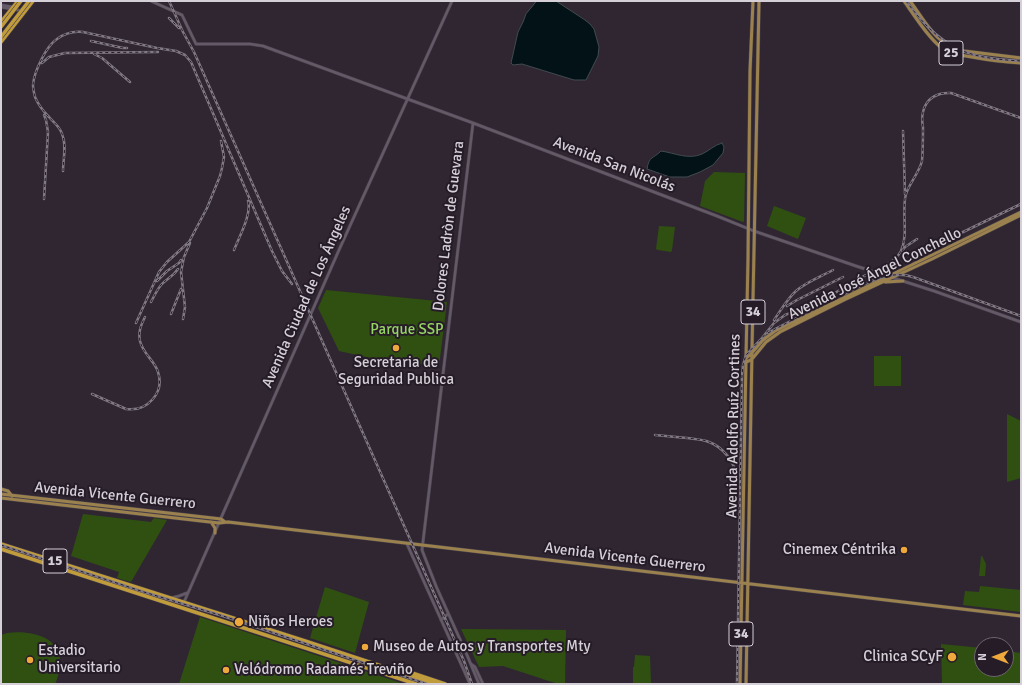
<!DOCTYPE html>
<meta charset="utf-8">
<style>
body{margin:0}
#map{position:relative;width:1022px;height:685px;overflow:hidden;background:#2f2632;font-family:Signika,sans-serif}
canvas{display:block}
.frame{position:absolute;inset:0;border:2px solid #d5cfd7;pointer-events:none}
.north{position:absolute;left:974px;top:637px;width:40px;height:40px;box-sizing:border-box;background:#251c28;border:1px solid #6b646e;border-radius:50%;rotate:270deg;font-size:11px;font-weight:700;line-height:16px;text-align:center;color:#d5cfd7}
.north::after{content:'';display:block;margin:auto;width:14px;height:18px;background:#eea83c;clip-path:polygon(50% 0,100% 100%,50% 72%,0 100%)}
</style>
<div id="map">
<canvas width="1022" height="685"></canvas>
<div class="frame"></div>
<div class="north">N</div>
</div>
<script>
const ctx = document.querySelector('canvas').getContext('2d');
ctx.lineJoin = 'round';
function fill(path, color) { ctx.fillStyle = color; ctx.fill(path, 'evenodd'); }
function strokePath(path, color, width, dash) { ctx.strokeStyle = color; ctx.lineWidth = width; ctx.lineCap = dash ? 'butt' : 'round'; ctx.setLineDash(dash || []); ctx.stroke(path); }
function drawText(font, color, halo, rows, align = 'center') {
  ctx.font = font + ' Signika,sans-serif'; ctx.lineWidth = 4; ctx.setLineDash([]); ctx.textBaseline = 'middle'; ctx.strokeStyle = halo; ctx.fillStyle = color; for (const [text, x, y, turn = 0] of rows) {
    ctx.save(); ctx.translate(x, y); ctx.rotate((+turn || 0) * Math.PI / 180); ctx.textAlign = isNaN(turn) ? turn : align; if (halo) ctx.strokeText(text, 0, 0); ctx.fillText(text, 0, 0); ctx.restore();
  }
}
fill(new Path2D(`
 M714,172L745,173L744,221L743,222L700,206L705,181Z
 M774,206L806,218L798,239L767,226Z
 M659,226L675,227L672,250L671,252L658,250L656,249Z
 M326,290L447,302L439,366L366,357L339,351L318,308Z
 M874,356H901V386H874Z
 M1007,414L1021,421V478L1007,482Z
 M83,514L151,522L154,518L167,520L131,582L117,578L119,572L71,556Z
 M981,556H982L986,564L985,576H979Z
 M980,586L1021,590V612L963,605L965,591L979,592Z
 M325,587L369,602L355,653L310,638Z
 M200,617L404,684H179Z
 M461,629L566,630L565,684H558L503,666L479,667Z
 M7,633C30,630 63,636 60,666C59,672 58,678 55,684H1V635Z
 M941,644L982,648V669H1006V651L1021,653V684H942Z
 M635,655L650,656L651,684H633V667H634Z`), '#305011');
const water = new Path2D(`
 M537,1H556L585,20L590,24L594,29L599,47L598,56L586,80H574L522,64L513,65L511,63L518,32L523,22L526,14Z
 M722,143L724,147L723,153L713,165L700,172L687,177H670L647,169C649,156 653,159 661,151C675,153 688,160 702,154C709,151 714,145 722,143Z`);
fill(water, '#021216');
strokePath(water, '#414b50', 1);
const minor = new Path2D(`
 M151,1L182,15L196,44H250L263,46L473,123L717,216L754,231L856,266L934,291L1021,322
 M1,5L13,7
 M1,7L23,11
 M473,123L422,550L436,586L467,655L479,684
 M407,544L470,684
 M171,598L179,596L187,593
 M184,602L339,250L452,1
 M441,620L448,614
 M471,664L475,667L483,684`);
const major = new Path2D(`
 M904,1C914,15 929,39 943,49C951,55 962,55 972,57C988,60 1005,62 1021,63
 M910,1C925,21 937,47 964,51L1021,58
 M885,282L903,281
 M746,358L750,355L763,340L775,331L1021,212
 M745,363L752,359L766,342L780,332L844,300L932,259L1021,215
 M1,489L8,491L12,496
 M1,494L221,519L225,522
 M1,498L219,523L228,522L1021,616
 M211,522L215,528V533
 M740,684L746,358L748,259L750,71L753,1
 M746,684C750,456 754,229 759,1`);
const highway = new Path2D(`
 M1,22L18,1
 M1,42L33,1
 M1,544L305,641L436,684
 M1,549L416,684
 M397,668L445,684`);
strokePath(minor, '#48414b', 3.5);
strokePath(major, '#48414b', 4);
strokePath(highway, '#48414b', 4.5);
strokePath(minor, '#635967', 2.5);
strokePath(major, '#9b814d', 3);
strokePath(highway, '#c19c3c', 3.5);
const rail = new Path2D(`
 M169,1L183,32L194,52L464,661L472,684
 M906,1C924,25 944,47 975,55C990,59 1006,60 1021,61
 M169,18L179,28
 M91,41L123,48H127
 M94,54L102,58L130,82
 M42,63L49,57L65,53L158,52
 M903,131L905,194
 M63,171C63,160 67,145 62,134C60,127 54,123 49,117C44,112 38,104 35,97C34,93 33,89 33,85C34,72 46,46 57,39C65,33 74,31 83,32L157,48L176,51L185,55L191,62L272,251L282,271L292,284
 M44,199L48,132L46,120L44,115
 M234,250C239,237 252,214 248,201
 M902,251L905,247L917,239
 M909,254L932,247L1021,204
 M157,281L167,271L179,263L181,260
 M843,295C865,284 888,269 913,277L1021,316
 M151,302C154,296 157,290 161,285C167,278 173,277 178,269
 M787,306L797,300L843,277
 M171,314L181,289
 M183,319L185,307L181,272L184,257L190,243
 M774,320C781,310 787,299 796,291C806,282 820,277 833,270
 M136,323L159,272L167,262L189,242L207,208L220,176L222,168L224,157L221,141
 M768,333L775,329L818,307
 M92,394L126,409C147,412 165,393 158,372C155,361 143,354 140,341C138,332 141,325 145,317
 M655,435C666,436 676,437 687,438C694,439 702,439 709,442C723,447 735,462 737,478
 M1,545L144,592L223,616L427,684
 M737,684L742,375L743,365L746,355L762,338L774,323L785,315C804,307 823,300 840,290C846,287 850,283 856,280C869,273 894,265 901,251C909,233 901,213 906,194C910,182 919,173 922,161C923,150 923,138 923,127C922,122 922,116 923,112C926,98 938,92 951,93L1021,118`);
strokePath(rail, '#817983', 2.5);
strokePath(rail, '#251c28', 1, [3]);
const highwayBridge = new Path2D(`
 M1,27L21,1
 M1,37L29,1`);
strokePath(highwayBridge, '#48414b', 4.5, []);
strokePath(highwayBridge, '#c19c3c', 3.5);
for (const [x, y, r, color] of [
 [396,348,4,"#eea83c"],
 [904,550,4,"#eea83c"],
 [239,622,5,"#eea83c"],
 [365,647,4,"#eea83c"],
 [952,657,5,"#eea83c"],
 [30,660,4,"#eea83c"],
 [226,670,4,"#eea83c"]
]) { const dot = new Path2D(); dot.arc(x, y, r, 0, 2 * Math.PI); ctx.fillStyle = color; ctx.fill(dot); strokePath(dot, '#251c28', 1.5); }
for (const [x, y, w] of [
 [951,53,24],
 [753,312,24],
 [55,561,24],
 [741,634,24]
]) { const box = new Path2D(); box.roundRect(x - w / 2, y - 12, w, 24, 3); ctx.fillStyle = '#251c28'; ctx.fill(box); strokePath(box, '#d5cfd7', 1); }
drawText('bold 14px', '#d5cfd7', null, [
 ["25",951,53],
 ["34",753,312],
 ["15",55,561],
 ["34",741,634]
]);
drawText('15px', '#d5cfd7', '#251c28', [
 ["Avenida San Nicolás",614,165,21],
 ["Dolores Ladròn de Guevara",449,226,-83],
 ["Avenida José Ángel Conchello",875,274,-26],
 ["Avenida Ciudad de Los Ángeles",307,297,-66],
 ["Avenida Adolfo Ruíz Cortines",734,426,-89],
 ["Avenida Vicente Guerrero",115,496,6],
 ["Avenida Vicente Guerrero",625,558,7]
]);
drawText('15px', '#96d563', '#251c28', [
 ["Parque SSP",407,330]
]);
drawText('15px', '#d5cfd7', '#251c28', [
 ["Secretaria de",396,363,"center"],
 ["Seguridad Publica",396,380,"center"],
 ["Cinemex Céntrika",896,550,"right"],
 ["Niños Heroes",248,622],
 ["Museo de Autos y Transportes Mty",373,647],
 ["Estadio",38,651],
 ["Universitario",38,668],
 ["Clinica SCyF",943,657,"right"],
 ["Velódromo Radamés Treviño",234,670]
], 'left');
</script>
